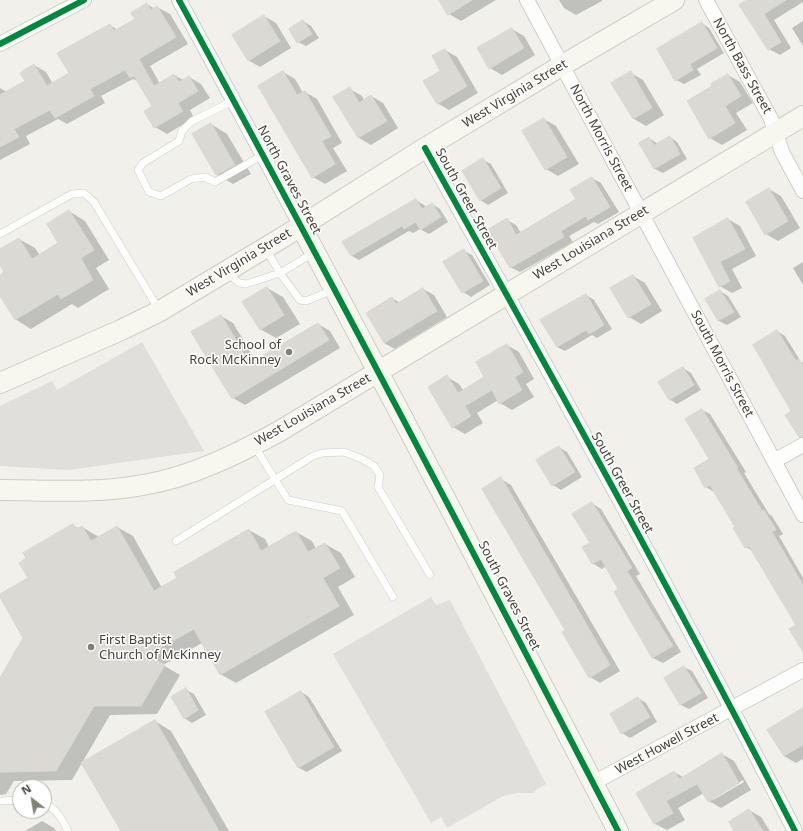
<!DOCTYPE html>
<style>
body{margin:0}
#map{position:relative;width:803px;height:831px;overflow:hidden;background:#f1f0eb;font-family:"Noto Sans",sans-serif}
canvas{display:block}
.north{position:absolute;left:12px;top:779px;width:40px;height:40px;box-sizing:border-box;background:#fff;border:1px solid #b5b4af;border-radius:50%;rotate:329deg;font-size:11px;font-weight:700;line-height:16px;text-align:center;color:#474337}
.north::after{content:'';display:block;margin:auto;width:14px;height:18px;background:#828076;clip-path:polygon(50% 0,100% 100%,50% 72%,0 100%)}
</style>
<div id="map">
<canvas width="803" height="831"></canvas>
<div class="north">N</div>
</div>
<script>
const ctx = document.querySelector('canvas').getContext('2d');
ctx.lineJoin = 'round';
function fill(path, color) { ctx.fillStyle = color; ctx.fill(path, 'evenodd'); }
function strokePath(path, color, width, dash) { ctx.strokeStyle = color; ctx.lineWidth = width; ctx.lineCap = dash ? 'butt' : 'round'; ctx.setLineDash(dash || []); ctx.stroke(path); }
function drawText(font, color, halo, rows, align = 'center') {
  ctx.font = font + ' "Noto Sans",sans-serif'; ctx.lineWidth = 3; ctx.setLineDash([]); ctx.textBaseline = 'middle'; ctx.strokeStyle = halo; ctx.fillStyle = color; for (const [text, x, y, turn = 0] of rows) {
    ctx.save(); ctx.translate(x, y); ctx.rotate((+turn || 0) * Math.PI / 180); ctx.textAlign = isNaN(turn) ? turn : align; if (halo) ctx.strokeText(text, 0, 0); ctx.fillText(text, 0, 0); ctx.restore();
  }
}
fill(new Path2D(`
 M142,342L204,451L68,470L0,466V406L52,381L57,390Z
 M431,597L436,605L450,600L546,784L537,789L533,793H518L503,796L447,828L441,817L431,823L333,654Z`), '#e0dfdb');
fill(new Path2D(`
 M443,0H496L461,21L449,14Z
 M559,0H602V1L576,15L564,8Z
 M749,0H803V2L774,20L791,48L780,55L769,49Z
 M147,4L155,9L157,7L170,14L188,44L150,66L160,84L174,75L183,80L189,77L201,84L210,98L190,110L194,118L167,134L155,127L153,107L139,82L133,79L101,96L105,103L67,124L58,119L26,136L30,144L0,160V88L7,92L26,82L34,65L46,72L53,84L70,74L110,25L118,30L136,19Z
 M264,16L276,23L291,48L260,67L248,60Z
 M303,21L311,26L319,38L306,46L298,42Z
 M803,21V46L792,28Z
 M702,23L709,28L724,53L697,69L701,75L684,84L676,80Z
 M512,29L524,36L535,55L502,75L490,68Z
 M445,50L457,57L478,93L449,110L437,103Z
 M283,72L295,79L303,93L305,92L317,99L342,143L333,148L347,171L325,184L313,177Z
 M631,73L643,80L664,115L646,126L634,119L613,83Z
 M728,75L740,82L753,103L736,113L747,130L722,145L710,138L714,86Z
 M350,89L362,96L364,100L371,96L383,103L398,128L371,145L359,138L335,97Z
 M544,119L556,126L579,164L558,176L546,169L523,132Z
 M211,124L227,134L251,174L233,184L217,175L194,134Z
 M670,137L677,142L687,159L663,173L655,169L640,144L649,138L658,144Z
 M483,160L491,164L508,193L488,205L480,200Z
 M592,178L601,183L619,212L598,224L594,222L569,236L573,242L520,272L510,267L507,220L516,225L521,233L577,199Z
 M769,189L781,196L800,228L778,241L766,234Z
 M416,200L424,205L426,208L432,204L440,209L448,222L429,234L420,229L413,233L409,231L359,260L352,256L344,242Z
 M69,211L85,221L109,260L96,268L109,289L78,308L72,304L31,329L15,319L0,294V276L6,272L0,263V250L19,239L35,248L40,256L60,244Z
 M728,219L740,226L756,256L732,269L742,288L732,293L720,286L694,238Z
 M464,251L472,255L490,285L471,297L463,292Z
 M803,262V285L793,268Z
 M633,276L645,283L662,311L641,324L629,317Z
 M267,288L283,297L300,324L276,338L260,329Z
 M423,289L434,295L447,317L395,349L384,343L392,298L400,303Z
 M720,291L728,296L741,317L727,325L719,321L706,300Z
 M586,295L594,300L612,329L597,338L592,335L565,351L557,347Z
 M221,316L233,323L256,361L318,324L330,331L340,348L245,405L233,398Z
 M777,331L785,336L801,362L803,363V435L792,411Z
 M507,345L519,352L534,379L526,384L534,397L512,410L500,403L498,400L477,413L483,423L465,434L453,427L447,377L459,384L464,391L486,378Z
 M683,368L691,373L701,390L677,404L669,399Z
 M702,410L710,414L746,472L744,473L769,514L772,516L783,534L779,536L803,578V647L797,625L754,552L746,547L736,527L714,492L706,487L710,460Z
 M559,447L567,452L582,477L561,490L553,485Z
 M501,479L511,485L620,671L600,683L590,677L567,631Z
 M592,503L601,509L640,574L636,576L681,652L663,663L653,658L615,592L620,589L606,566L602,569L592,563L591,543Z
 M73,525L79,529L82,527L99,537L117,527L133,536L162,588L179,578L249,530L265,539L269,547L296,532L312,541L316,549L325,544L341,553L355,577L338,587L354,615L236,683L220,674L202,643L163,665L180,675L157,714L110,715L72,780L14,781L6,794L0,795V680L25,638L0,595L29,578Z
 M684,667L692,671L708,698L689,709L681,705L665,678Z
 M186,690L194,694L206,715L192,723L184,718L180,707L176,705Z
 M301,692L309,697L342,751L307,772L299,768L266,712Z
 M638,698L646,703L657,722L630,738L622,733Z
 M803,713V759L796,763L784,756Z
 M155,721L171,731L229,831H122Z
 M722,754L734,761L751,790L721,808L709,801L704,793L678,808L685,820L667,830L655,824L638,793L674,772L683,777ZM743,780L744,782L713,800V798Z
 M749,810L761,817L770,831H735Z
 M42,821L54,828L56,831H25Z`), '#0003');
const building = new Path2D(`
 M439,0H472L448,15Z
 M747,0H786L764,14L781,42L768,50L739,5Z
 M147,3L151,10L157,6L176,37L139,59L154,86L174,74L179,82L189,76L198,91L178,103L183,111L154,128L144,111L152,106L134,76L130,78L125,70L90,89L94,96L55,118L50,110L14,129L19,137L0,147V95L25,81L20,73L34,64L47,86L69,73L57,53L110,24L114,31L135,19L131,13Z
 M264,15L280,41L248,61L232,35Z
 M303,20L312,34L297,43L289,29Z
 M702,22L717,48L690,64L693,70L675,81L657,49Z
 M512,28L524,48L489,69L477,48Z
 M445,49L467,86L437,104L423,81L440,71L432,56Z
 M283,71L297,95L305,91L331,136L322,141L335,164L312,178L258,86Z
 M631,71L652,108L633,119L611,83Z
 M728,74L741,96L725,106L735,123L709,139L687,101L712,86L711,84Z
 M350,87L359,103L371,95L387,121L358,138L333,97Z
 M544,118L567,157L545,170L522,131Z
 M211,123L235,165L216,175L192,134Z
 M670,136L680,154L654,169L639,143L649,137L654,145Z
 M483,158L501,188L480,201L462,171Z
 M592,177L610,207L588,220L586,216L561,231L564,237L510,268L487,230L507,218L516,235L576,199L570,190Z
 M769,188L788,221L765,235L746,202Z
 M416,199L422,209L432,203L441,217L420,230L416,222L404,229L402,226L351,256L342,242Z
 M69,210L94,250L81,258L93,280L61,299L58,294L15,320L0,296V275L4,272L0,265V249L19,238L32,259L58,243L47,224Z
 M728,218L745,249L720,262L730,281L719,287L693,238Z
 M464,249L483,281L462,293L443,262Z
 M633,275L651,304L628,318L610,288Z
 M267,287L284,315L260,330L242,302Z
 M423,288L437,311L384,343L366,313L392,297L396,304Z
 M720,290L734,312L718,321L705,299Z
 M586,294L604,325L589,334L586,330L557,347L540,320Z
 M221,315L250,363L318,323L329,340L232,399L191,332Z
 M777,330L796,361L799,359L803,366V437H799L785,415L791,411L753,345Z
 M507,344L523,372L515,377L522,390L499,404L492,390L465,406L471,416L452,428L428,387L447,375L458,393L484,377L476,362Z
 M683,367L694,385L669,400L658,382Z
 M702,409L738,468L737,469L762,511L764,510L776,530L772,532L803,585V652L789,629L796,625L775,590L749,546L745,548L733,528L735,527L710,485L705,488L694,468L709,459L685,419Z
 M559,446L575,472L552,486L536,460Z
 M501,477L610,665L589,678L562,632L565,630L482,489Z
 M592,502L632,568L627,571L673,646L652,658L614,592L618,589L601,559L592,564L582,547L590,543L572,514Z
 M73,524L76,529L82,526L91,541L117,526L154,591L177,578L174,572L249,529L261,551L296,531L308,552L325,543L340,568L323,578L339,606L220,675L194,629L148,655L165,665L141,706H94L56,771L0,772V678L23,638L0,597V594L28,578L19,563L26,558L23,553Z
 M684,666L701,693L680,705L664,678Z
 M186,688L198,710L184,719L177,707L180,705H176L171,697Z
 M301,691L334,747L298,768L265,712Z
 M638,697L650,717L621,734L610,714Z
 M803,708V745L784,756L767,730Z
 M155,720L219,831H121L81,763Z
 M722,753L739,783L708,802L697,784L666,801L673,813L654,824L636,793L674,771L679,779Z
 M749,809L763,831H734L729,822Z`);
fill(building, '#dbd9d4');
strokePath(building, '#d9d7d1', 1);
const lane = new Path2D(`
 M233,101L192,121L182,131L179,141L143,163L138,170L149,192L161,196L191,179L205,177L215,182L263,155
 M0,234L72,194L84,193L94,202L159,310
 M315,252L280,273L300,300L306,301L333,290
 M228,273L239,283L246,284L280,273L266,249
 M255,447L288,500L342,511L393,597
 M176,541L313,456L322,453L344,452L362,459L374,466L380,475L378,487L430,575
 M0,801L20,800
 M44,804C56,807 63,821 68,831`);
const street = new Path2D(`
 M179,0L301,226
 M527,0L803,515
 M706,0L771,119L782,152L803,191
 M0,44L84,0
 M425,148C551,374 677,601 795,831
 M774,461L803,445
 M593,783L803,670`);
const secondary = new Path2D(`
 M301,226L448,504L618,831
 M0,383L121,330L160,311L285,236L425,148L561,66L674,0
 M0,490C47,490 96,494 143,485C191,477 235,455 278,432L803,116`);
strokePath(lane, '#cfcec9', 8);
strokePath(street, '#cfcec9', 16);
strokePath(secondary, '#d0cec2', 22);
strokePath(lane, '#fdfdfc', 7);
strokePath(street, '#fdfdfc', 14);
strokePath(secondary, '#f7f6ef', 20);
strokePath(new Path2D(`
 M179,0C329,275 474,553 618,831
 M0,44L84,0
 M425,148C551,374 677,601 795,831`), '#00873e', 6);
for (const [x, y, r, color] of [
 [289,352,4,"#828076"],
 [91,647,4,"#828076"]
]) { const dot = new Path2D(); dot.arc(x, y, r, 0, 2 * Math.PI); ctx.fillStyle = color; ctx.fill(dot); strokePath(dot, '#fff', 1.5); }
drawText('13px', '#474337', '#fff', [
 ["North Bass Street",742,66,61],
 ["West Virginia Street",515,94,-31],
 ["North Morris Street",601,138,62],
 ["North Graves Street",289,180,62],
 ["South Greer Street",466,199,61],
 ["West Louisiana Street",591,243,-31],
 ["West Virginia Street",239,263,-31],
 ["South Morris Street",722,364,62],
 ["West Louisiana Street",313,410,-30],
 ["South Greer Street",622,483,61],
 ["South Graves Street",509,596,63],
 ["West Howell Street",667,744,-28]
]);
drawText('13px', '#474337', '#fff', [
 ["School of",281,345],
 ["Rock McKinney",281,360],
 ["First Baptist",99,640,"left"],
 ["Church of McKinney",99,655,"left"]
], 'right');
</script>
